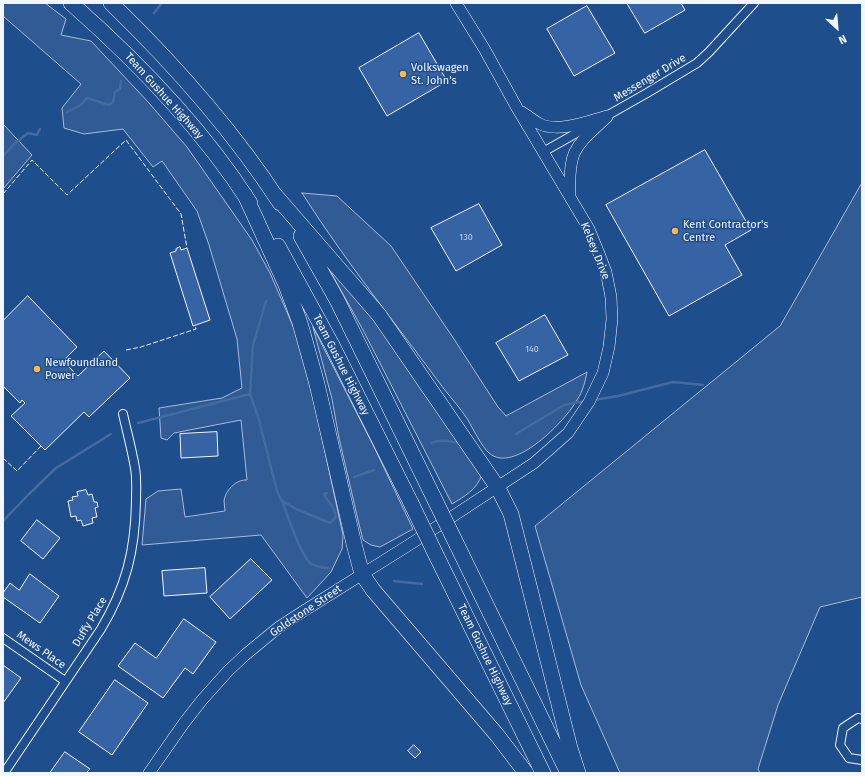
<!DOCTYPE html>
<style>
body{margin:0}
#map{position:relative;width:865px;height:776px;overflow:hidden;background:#1f4e8c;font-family:"Fira Sans",sans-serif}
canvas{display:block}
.frame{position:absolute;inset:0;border:4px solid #f2f6ff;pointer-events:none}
.north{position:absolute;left:817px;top:8px;width:40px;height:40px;-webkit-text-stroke:3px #1f4e8c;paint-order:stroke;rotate:154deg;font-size:11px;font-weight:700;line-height:16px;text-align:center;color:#f2f6ff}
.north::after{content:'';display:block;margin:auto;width:14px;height:18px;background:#f2f6ff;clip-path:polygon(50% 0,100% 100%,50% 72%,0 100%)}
</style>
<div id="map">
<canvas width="865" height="776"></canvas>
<div class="frame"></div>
<div class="north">N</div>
</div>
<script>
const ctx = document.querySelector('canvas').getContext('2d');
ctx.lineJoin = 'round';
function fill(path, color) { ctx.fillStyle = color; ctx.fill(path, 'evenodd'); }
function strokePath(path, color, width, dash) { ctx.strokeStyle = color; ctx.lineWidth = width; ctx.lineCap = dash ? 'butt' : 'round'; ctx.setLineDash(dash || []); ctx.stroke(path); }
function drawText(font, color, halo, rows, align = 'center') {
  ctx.font = font + ' "Fira Sans",sans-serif'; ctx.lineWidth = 3; ctx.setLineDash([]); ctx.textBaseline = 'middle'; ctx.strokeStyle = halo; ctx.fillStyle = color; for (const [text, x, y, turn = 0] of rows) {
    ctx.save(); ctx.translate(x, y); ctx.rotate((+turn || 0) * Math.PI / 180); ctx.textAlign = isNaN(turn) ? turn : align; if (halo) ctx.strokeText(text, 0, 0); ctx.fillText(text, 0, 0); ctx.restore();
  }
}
const green = new Path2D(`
 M3,3H45L66,19L61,35L91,41L149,103L187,147L252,240L270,273L296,333L310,383L343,535L342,549L331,572L307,598L261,535L142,545L146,499L158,491L181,489L185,517L225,511C225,508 224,504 224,501C225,491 236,479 247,480L241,420L174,433L167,440L161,438L159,408L222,398L242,388L237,339L209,245L197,211L162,161L153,167L123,129L84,134L64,128L62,108L81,84L3,16Z
 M3,124L32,155L3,189Z
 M862,183V597L820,607L778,705L758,769L760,773H620L581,685L535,526L780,326Z
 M302,193L337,196L391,246L454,339L498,407L506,416L587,372C585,382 583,391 577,400C566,420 514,475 489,453C482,447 473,429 468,420C461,409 452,399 444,389C396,324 345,261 302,193Z
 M316,246L397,350L482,475C476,490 465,496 452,504L362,328Z
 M313,327L375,449L413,529L380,547L371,545L363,540L359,524L339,438L332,399Z`);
fill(green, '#305b95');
strokePath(green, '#a8bbd7', 1);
strokePath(new Path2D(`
 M154,13L162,3
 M67,112L81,105L87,98L109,105L113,102L115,92L120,89L121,81
 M3,156L13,145L28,133L37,135L40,129
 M250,394L259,420L277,491L281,500L296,509L330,523L336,517C334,505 329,504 324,494L327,493
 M594,400L618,396L673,382L703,385
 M138,423L250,394L253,345L266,301
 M516,434L564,405L585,401
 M432,443C440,439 450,441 459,443
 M354,477L374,470
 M282,500C288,516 299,552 310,563C315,567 322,567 328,568
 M3,521L29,494L56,468L111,434
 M394,581L422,584`), '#446ba0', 2.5);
const building = new Path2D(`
 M627,3H681L685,10L645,33Z
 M587,6L615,53L574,76L547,29Z
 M419,33L447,81L387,116L359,68Z
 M705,150L751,230L725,245L742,275L669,316L606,205Z
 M479,204L502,245L456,271L431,228Z
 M180,247L181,250L187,248L210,320L193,326L170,253L176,251V249Z
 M28,296L77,347L63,361L78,376L104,351L130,378L89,417L84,412L45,450L11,416L25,403L22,400L20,403L3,386V321Z
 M545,315L568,355L519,381L496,343Z
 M217,432L218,456L181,458L180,434Z
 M86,490L88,495L92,494L94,502H97L98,507L95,508L97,517L92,518L93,523L83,526L81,520L77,521L76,516L71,517L68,501L73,500L72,497L78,496L77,492Z
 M37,520L60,538L43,559L21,541Z
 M251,559L272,580L230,619L210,597Z
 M205,568L207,593L164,596L162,571Z
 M30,574L59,596L40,623L3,597V593L10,583L19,590Z
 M184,619L216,642L193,674L185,668L163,698L118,666L135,643L156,658Z
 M3,665L21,678L3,703Z
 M115,680L148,703L112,755L79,732Z
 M414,745L421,752L415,758L408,751Z
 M65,752L90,769L86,773H50Z`);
fill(building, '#3563a3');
strokePath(building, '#f2f6ff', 1);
const street = new Path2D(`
 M543,152L647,93L697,63L709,52L754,3
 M3,638L65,681
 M862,719L858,718L843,728L840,745L849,758L862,760
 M4,773L101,629C126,587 135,551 136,502C136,491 137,479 135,468C132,450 127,432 123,414`);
const secondary = new Path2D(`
 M522,112C528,116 534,121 540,124C559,133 589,121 607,116
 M570,196C568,149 575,147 607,117
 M149,773L184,723L202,700L228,671L245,655L279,627L302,612L412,543L534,463L568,433L589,402L603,373L609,347L612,319L611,297L606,272L598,251L589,229L517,108L485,50L456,3`);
const highway = new Path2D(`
 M71,3C138,62 202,128 250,203
 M111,3C174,64 232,129 280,203
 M274,194L379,315L498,488L511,514L570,748L578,773
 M245,195L286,285L300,323L317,384L354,544L362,574L373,590L497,735L526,773
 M301,236L337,300L430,490
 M278,246L332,345L411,503
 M457,545L568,773
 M437,557L543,773`);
strokePath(street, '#f2f6ff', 10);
strokePath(secondary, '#f2f6ff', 12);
strokePath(highway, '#f2f6ff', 16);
strokePath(street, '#1f4e8c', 8);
strokePath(secondary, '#1f4e8c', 11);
strokePath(highway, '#1f4e8c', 15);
const highwayBridge = new Path2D(`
 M430,490L457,545
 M411,503L437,557`);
strokePath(highwayBridge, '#f2f6ff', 16, []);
strokePath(highwayBridge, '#1f4e8c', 15);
strokePath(new Path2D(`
 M3,194L32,160L67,195L126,140L181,214L187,248
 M126,350L141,347L196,329L195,325
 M114,361L119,357
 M3,458L17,471L41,446`), '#f2f6ff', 1, [5, 2]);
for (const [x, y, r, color] of [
 [403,74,4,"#ffb74d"],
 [675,231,4,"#ffb74d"],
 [37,369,4,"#ffb74d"]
]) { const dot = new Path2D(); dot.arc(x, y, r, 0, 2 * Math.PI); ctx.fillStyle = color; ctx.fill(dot); strokePath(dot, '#1f4e8c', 1.5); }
drawText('9px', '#c3d1e8', null, [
 ["130",466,237],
 ["140",532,349]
]);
drawText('11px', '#f2f6ff', '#1f4e8c', [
 ["Volkswagen",411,68],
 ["St. John's",411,81],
 ["Kent Contractor's",683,225],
 ["Centre",683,238],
 ["Newfoundland",45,363],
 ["Power",45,376]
], 'left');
drawText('11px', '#f2f6ff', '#1f4e8c', [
 ["Messenger Drive",650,78,-31],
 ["Team Gushue Highway",164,96,48],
 ["Kelsey Drive",595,251,68],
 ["Team Gushue Highway",341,365,63],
 ["Goldstone Street",306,611,-34],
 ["Duffy Place",90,622,-59],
 ["Mews Place",41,650,35],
 ["Team Gushue Highway",485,655,64]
]);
</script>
